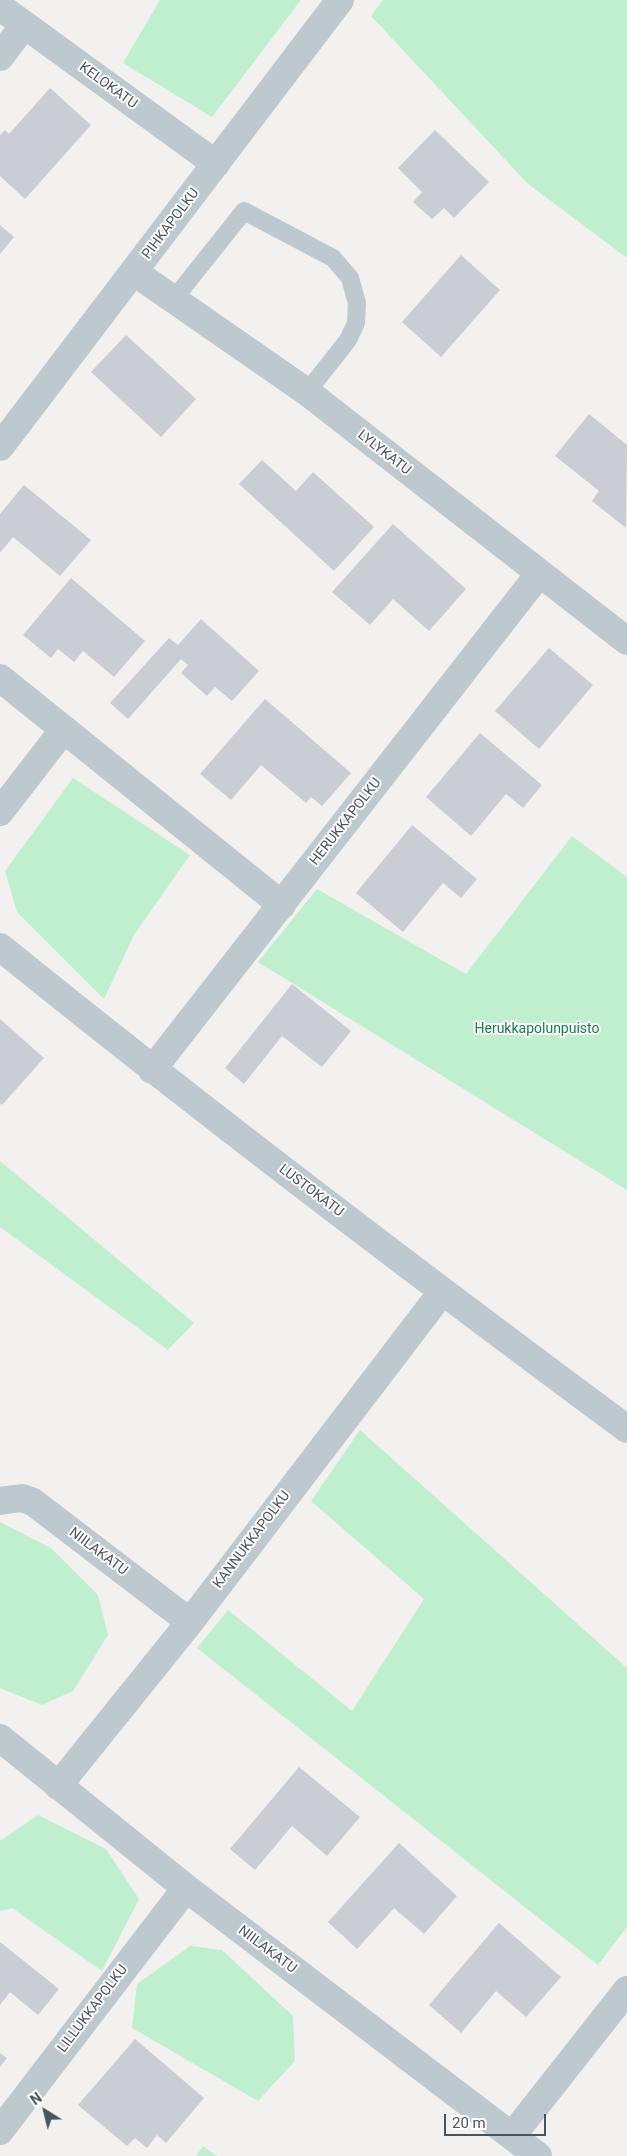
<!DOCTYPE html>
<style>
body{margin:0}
#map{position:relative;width:627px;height:2156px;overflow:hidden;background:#f3f0f0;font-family:Roboto,sans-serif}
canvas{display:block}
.north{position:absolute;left:20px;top:2086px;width:50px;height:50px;-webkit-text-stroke:4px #fff;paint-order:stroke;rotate:324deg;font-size:14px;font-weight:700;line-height:20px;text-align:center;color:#48545e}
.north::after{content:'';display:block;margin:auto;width:18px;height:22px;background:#48545e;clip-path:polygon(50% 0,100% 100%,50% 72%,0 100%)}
.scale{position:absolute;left:444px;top:2114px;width:102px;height:22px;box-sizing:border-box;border:2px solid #48545e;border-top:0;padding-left:6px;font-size:15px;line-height:18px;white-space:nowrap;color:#48545e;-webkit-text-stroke:4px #fff;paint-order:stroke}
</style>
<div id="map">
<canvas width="627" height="2156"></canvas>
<div class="north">N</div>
<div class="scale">20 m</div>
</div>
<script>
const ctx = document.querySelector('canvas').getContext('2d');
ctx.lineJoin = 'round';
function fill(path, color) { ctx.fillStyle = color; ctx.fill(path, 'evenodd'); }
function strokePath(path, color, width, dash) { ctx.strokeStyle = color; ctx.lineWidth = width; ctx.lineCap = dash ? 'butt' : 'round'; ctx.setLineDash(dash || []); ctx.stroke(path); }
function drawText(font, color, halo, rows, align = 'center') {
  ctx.font = font + ' Roboto,sans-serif'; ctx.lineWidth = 4; ctx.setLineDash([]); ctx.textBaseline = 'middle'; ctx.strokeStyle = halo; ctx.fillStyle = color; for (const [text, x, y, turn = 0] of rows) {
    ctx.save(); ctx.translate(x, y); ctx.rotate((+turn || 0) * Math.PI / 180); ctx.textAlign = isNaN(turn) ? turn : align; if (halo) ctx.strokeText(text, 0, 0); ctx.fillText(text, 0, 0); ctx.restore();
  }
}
fill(new Path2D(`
 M160,0H301L212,117L123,63Z
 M383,0H627V258L528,184L371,16Z
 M73,778L190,855L134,935L104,999L17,912L5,871Z
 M572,836L627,877V1190L258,962L317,889L466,974Z
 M0,1161L194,1323L168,1350L0,1227Z
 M360,1430L627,1668V1927L598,1965L197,1648L228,1610L352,1711L424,1599L311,1501Z
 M0,1522L51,1548L98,1595L108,1635L73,1691L42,1705L0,1688Z
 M38,1815L106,1849L139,1899L102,1971L12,1908L0,1911V1841Z
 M190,1946L222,1950L293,2016L295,2061L258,2101L132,2028L137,1984Z
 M203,2146L217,2156H196Z`), '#c0efd0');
fill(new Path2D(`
 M50,88L91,125L25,199L0,176V135L5,130L9,134Z
 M435,130L489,182L454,218L444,208L432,219L413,202L422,192L398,168Z
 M0,225L14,237L0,254Z
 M461,255L500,290L441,357L402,322Z
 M126,335L196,399L161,437L91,372Z
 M589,414L627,445L626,528L592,501L599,491L555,456Z
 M262,460L296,491L313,472L374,527L334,571L239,484Z
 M24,485L91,540L60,576L13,537L0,553V514Z
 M393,524L466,589L429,631L393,599L370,625L332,592Z
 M71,578L145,641L114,677L83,651L74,662L58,649L51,658L23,635Z
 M201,619L259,671L232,701L215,687L207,696L181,673L188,665L181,659L128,719L110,703L169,638L178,645Z
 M549,648L593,685L539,749L495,711Z
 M265,699L351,773L322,806L311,797L306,803L261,765L231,800L200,774Z
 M480,733L542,785L523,808L506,794L471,836L426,797Z
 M412,825L477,879L461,898L443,883L403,932L356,893Z
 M292,984L351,1031L322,1067L282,1036L244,1084L225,1068Z
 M0,1019L44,1058L2,1105L0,1103Z
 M299,1767L360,1817L327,1856L292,1826L255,1870L230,1849Z
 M399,1843L457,1896L424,1934L394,1908L357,1949L328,1922Z
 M499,1923L561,1977L526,2017L496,1991L461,2033L429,2005Z
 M0,1942L59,1989L38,2015L10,1992L0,2005Z
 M135,2039L204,2098L166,2143L157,2135L147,2148L135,2138L127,2146L78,2105Z
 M0,2053L7,2058L0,2067Z`), '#cacdd3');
strokePath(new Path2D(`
 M174,299L244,211L333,258L350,278L357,303L356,323L348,340L307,392`), '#bec8cf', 18);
strokePath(new Path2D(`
 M0,7L216,164
 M0,57L24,25
 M134,272L307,392L627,641
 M0,447L340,0
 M0,678L282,905
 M0,812L64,729
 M0,947C205,1113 415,1272 627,1429
 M152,1070L539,574
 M0,1501L22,1498L33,1502L190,1622
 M0,1738L186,1888L538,2156
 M58,1786L190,1622L442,1292
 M0,2131L186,1888
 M512,2136L627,1990`), '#bec8cf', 28);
drawText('14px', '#48545e', '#fff', [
 ["KELOKATU",108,86,36],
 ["PIHKAPOLKU",171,224,-53],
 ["LYLYKATU",384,453,38],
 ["HERUKKAPOLKU",346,822,-52],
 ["LUSTOKATU",311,1191,37],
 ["KANNUKKAPOLKU",252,1540,-53],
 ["NIILAKATU",98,1552,37],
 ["NIILAKATU",267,1950,37],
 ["LILLUKKAPOLKU",93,2009,-53]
]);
drawText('14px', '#188047', '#fff', [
 ["Herukkapolunpuisto",537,1029]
]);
</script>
